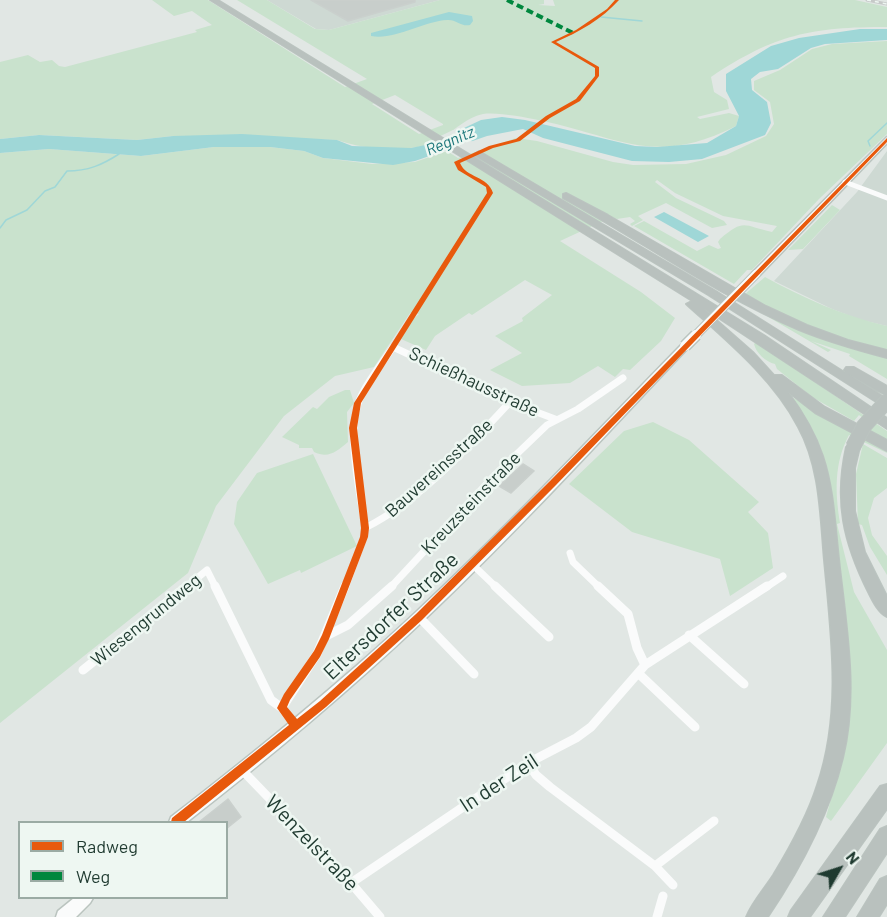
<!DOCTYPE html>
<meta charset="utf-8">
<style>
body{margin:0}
#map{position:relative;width:887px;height:917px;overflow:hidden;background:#e1e7e4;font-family:Barlow,sans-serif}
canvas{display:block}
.legend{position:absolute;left:18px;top:821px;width:210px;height:78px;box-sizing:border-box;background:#eef7f2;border:2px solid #9baba4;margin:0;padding:8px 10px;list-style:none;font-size:18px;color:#1f3a30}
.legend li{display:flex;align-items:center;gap:12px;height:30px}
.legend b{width:30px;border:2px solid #9baba4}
.north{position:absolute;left:809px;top:839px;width:60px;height:60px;-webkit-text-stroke:4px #eef7f2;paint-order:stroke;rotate:51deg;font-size:16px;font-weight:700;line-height:24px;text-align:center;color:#1f3a30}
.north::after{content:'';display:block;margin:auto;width:21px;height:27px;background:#1f3a30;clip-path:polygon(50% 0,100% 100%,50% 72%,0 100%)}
</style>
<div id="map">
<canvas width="887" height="917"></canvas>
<ul class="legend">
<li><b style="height:8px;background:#e8590c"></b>Radweg</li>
<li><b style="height:8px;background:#00873e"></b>Weg</li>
</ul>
<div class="north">N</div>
</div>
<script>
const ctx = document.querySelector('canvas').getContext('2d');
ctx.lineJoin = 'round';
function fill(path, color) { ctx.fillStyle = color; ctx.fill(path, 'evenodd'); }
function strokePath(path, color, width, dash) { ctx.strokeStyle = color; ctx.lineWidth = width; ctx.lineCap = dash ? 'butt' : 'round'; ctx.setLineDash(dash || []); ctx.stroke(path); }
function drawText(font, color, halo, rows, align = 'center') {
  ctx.font = font + ' Barlow,sans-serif'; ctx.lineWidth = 5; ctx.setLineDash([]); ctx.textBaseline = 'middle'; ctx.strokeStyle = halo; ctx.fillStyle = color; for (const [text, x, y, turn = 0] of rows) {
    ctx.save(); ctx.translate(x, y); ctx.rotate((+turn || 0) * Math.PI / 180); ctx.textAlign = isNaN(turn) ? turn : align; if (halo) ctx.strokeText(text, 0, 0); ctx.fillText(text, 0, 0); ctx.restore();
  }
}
fill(new Path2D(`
 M267,0H440L329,30L316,29Z
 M887,151V326L861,320L832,309L774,281L857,192Z`), '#ced9d3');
fill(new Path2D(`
 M152,0H208L345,87L367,79L237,0H267L315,29L329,30L440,0H544V4L538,5L555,6L553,0H855L887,7V27C812,27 775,34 711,77L714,92L727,100L729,109L697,117L700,119L729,113L739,116L736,126C653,168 618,136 538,120C524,117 497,112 483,114C468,117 455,129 444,137C419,155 365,150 337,140L173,136L137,140L39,135L0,139V62L28,55L40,62L52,60L59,66L65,67L197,32L195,30L212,25L192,11L174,16ZM395,95L443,124V125L419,134L372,104Z
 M887,41V134L819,199L752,270H747L734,284L634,226L644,221L697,251L709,245L718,249L721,248L718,242L720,239C745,218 743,226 772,232L777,226L723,216L675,193L657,180L655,182L676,198L724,221L727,225L712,228L666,203L638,216L643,220L632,226L630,224L635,221L630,217L617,219L612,217L560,241L641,292L675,318L661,341L630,370L623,369L615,377L598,366L570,383L522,386L490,370L522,353L495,336L523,321L522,318L552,295L525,280L472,315L469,313L435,336L426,350L401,339L411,321L419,314L410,313L374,367L335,376L284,416L216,506L188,573L0,723V153L49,149L141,156L214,147H270L304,151L323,158L372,164L415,162L447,151L458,158L516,138L537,141L613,162L633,165L686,164L726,155L766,136L774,124L770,102L754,90V81L780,70L812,49L832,44Z
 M832,205L840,210L803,249L788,250Z
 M765,277C803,298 844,316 887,326V351L808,328L744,295Z
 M748,305C793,328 837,347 887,357V379L849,356L850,354L811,341L831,350L828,352Z
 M756,342L887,431V442L868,433L873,426L859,415L854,421L812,397L777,369L775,364C766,362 756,353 754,344Z
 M345,390H350L354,403L347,412L348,442C337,451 329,459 314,452L312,448H299V445L282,437L313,407L317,409L329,397Z
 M790,396L887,451V453L849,435C834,463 835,492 840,523L837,524L854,592L887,650V743L831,821L826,817L846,744L832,514Z
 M653,422L689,440L759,502L748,512L768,533L773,568L730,596L720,559L632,532L569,484L624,431Z
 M863,444L887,458V488L874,498L868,518L872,535L887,556V575L870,547L862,525L858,524L856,474Z
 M313,454L357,546L301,573L300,570L268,584L234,524L237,502L257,473Z`), '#c9e2cd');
fill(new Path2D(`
 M449,12L472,16L473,21L470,25C461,27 456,19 447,20C424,21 393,41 371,36V33Z
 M860,29H887V40L825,44L811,48L778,69L760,72L751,79L752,90L767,102L771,123L765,135L702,159L669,162L632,161L543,138L523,129L487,136L415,161L393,165L323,158L304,151L270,147H214L141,156L49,149L0,153V139L39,135L137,140L173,136L242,134L337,140L352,146L411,148L430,144L481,120L502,117L525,120L635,146L657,147L707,143L736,126L739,116L726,91V74L771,46L799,38Z
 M664,212L709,236L698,242L654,217Z`), '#9fd7d7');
fill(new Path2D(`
 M453,130L476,144L450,153L430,141Z`), '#e1e7e4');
strokePath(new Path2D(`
 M601,17L642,21
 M870,146L868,141L887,123
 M0,228L6,220L27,210L45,191L55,187L67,171C88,171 102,165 119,154`), '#9fd7d7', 1.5);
const building = new Path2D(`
 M311,0H415V2L348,21Z
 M523,464L534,471L511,493L499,486Z
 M228,799L241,817L226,829V822H199Z`);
fill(building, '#c8cecb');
strokePath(building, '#cad0cd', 1.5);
const secondary = new Path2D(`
 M887,137V143L759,276H753V272Z
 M685,343L690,346L688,348C601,440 515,534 422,622C347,693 268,759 187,822H169L171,817C255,752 338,685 416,612C508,526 594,434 682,344Z
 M74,898H93L90,903L76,917H56L58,911Z`);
const highway = new Path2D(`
 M210,0H218L764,335L887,418V429L703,308L753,352L774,375H782L825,407L887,440V451L815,413L788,392C803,412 815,432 823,456C834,489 835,524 839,559C846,624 859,693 843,758C829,816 801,868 768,917H746C752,902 764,889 773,875C790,847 807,817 817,785C842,712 831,635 824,560C820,515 820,467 798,427C773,379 728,342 688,306L686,304L692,301Z
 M479,151L716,291L846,373L844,370L846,367H854L887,386V396L848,374L887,399V409L708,295L476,156L474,154Z
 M566,193L608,215L766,306L807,325L848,340L887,350V358C857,350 828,342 799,330C716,295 642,241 563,198V194Z
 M853,442L860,447L855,468V511L865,552L887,596V617C878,613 872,600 868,592C843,542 834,501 846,447Z
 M887,784V809L810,917H788L791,910L880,786Z
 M887,826V853L845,917H823L880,829Z
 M887,876V904L879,917H857L880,879Z`);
strokePath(secondary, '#bac4bf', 3);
strokePath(highway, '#bbc4c0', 2);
strokePath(new Path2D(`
 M845,182L887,198`), '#fafbfb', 5);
strokePath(new Path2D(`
 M365,528C422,499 467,448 510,402
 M570,553L573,562L600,588
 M473,565L497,588
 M185,588L207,570L216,588
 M345,588L364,537L365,528C360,490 344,429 362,394C370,378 383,362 393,347L510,402L555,419
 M390,588L495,475L547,425L578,409L623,378
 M765,588L783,576`), '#fafbfb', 7);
strokePath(new Path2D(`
 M215,586L271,700L282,708L296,726
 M495,586L549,637
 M598,586L628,614L637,648L645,665
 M419,617L474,674
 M689,635L744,684
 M326,636L348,625L392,586
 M83,670L187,586
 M638,673L695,727
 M282,708L317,654L345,586
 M528,763L536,775L550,787L655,866L673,885
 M242,770L351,883L380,917
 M655,866L714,821
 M351,883L528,763L576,738L591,727L645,665L767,586
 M657,917L663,896`), '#fafbfb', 9);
fill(secondary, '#fafbfb');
fill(highway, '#b9c1be');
const rail = new Path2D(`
 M867,0L887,4`);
strokePath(rail, '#c6c9c8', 3);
strokePath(rail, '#eef7f2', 1.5, [4]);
const secondaryBridgeFar1 = new Path2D(`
 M694,337L756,274`);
const secondaryBridge = new Path2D(`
 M685,346L696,335`);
const highwayBridge = new Path2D(`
 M853,447L864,426L887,401`);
strokePath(secondaryBridgeFar1, '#bac4bf', 10, []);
strokePath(secondaryBridge, '#bac4bf', 13, []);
strokePath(highwayBridge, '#bbc4c0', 16, []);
strokePath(secondaryBridgeFar1, '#fafbfb', 8);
strokePath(secondaryBridge, '#fafbfb', 10);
strokePath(highwayBridge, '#b9c1be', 14);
strokePath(new Path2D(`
 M507,0L573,33`), '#00873e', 4, [7, 4]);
fill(new Path2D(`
 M615,0H619C602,19 579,32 556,42L599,67V76L580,101L550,118L520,141L493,148L460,163C466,178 488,176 493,193L361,403L357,428L369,528L368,537L329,639L320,657L290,700L287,707L297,719L320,701L416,614L550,481L887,138V142L556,485L422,620L326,707L184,822H171L172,818L289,725L277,708L284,694L314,651L322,635L360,537L361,528L349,428L354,403L487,193L486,187L458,170L454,162L489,146L516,139L546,116L576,99L595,76V68L551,42L576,30L607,9Z`), '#e8590c');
drawText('italic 16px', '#187478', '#eef7f2', [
 ["Regnitz",450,141,-23]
]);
drawText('18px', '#1f3a30', '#eef7f2', [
 ["Schießhausstraße",474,382,25],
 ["Bauvereinsstraße",439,468,-42],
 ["Kreuzsteinstraße",471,503,-46],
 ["Wiesengrundweg",146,620,-39]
]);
drawText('21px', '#1f3a30', '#eef7f2', [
 ["Eltersdorfer Straße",391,616,-43],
 ["In der Zeil",499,783,-33],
 ["Wenzelstraße",312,843,46]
]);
</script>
